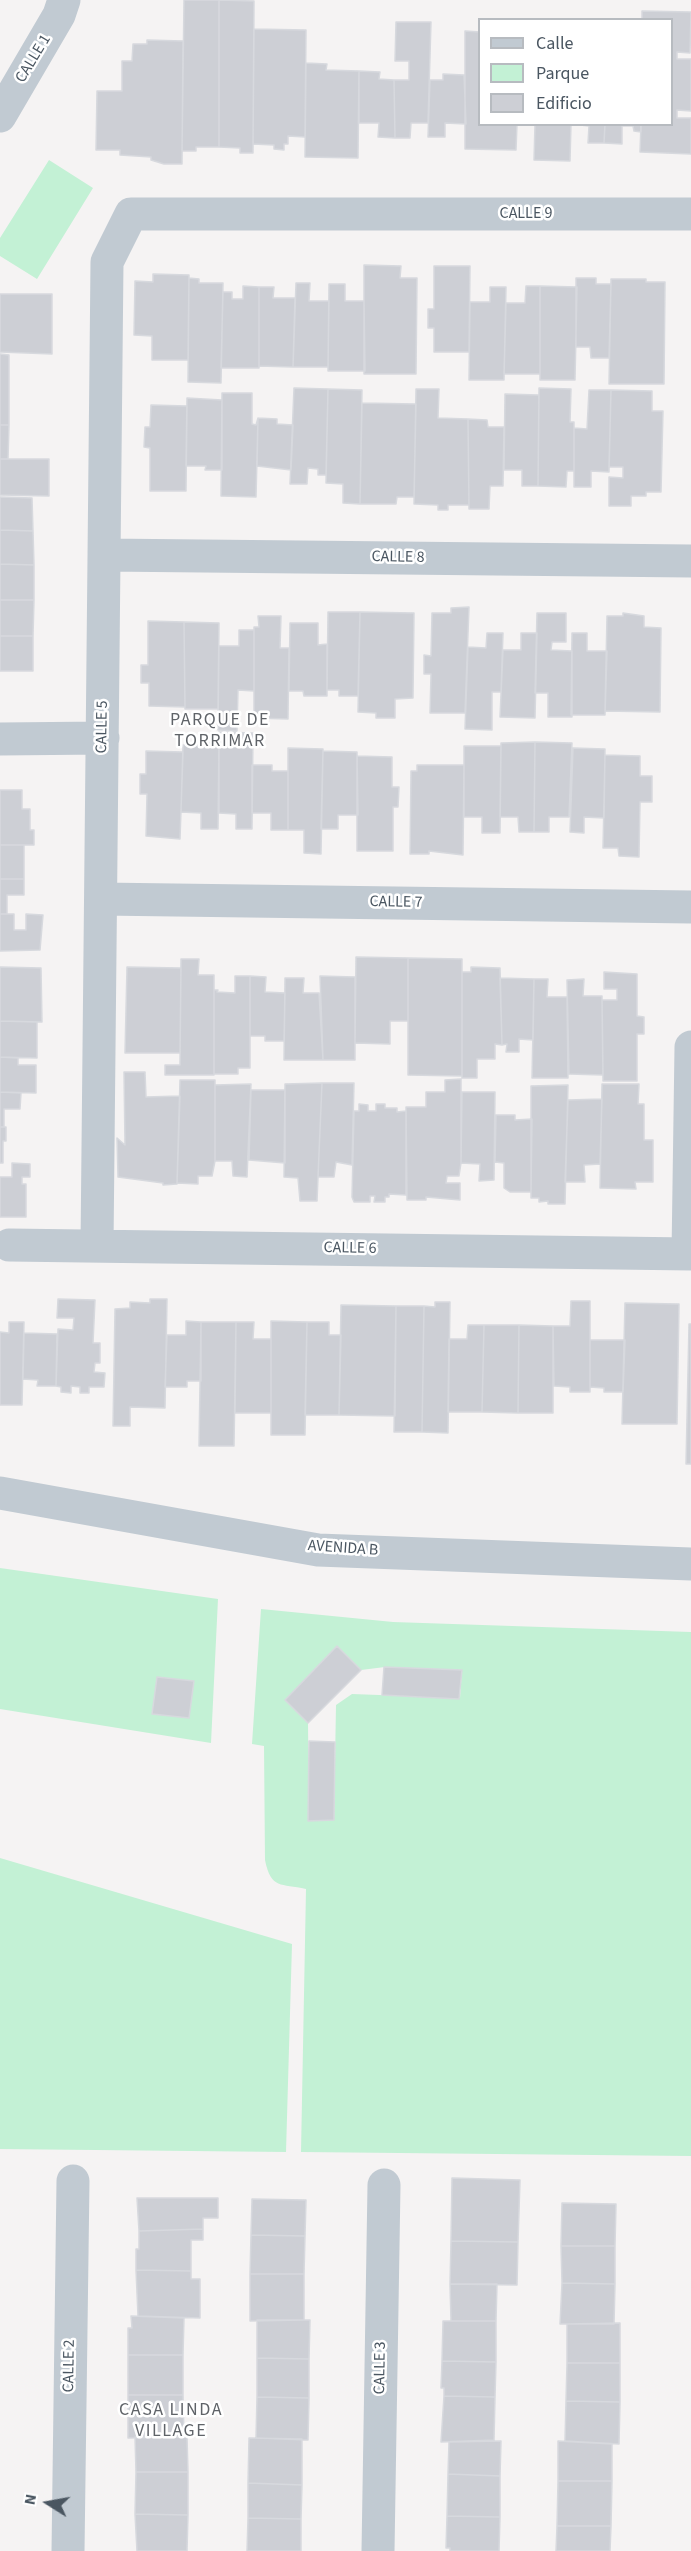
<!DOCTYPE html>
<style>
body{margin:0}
#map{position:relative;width:691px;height:2551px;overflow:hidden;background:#f5f3f3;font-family:"Source Sans 3",sans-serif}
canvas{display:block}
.legend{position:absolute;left:478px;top:18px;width:195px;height:108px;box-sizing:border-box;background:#fff;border:2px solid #b7bbc0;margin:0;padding:8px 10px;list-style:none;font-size:18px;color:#4a5661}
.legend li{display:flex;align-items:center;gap:12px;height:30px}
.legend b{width:30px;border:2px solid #b7bbc0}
.north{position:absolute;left:18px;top:2473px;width:60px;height:60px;-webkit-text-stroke:4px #fff;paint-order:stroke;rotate:281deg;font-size:16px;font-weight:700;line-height:24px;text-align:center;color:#4a5661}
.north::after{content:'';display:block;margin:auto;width:21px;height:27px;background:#4a5661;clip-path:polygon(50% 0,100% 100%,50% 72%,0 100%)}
</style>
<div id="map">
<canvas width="691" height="2551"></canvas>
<ul class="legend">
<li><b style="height:8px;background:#c1cad2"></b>Calle</li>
<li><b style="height:16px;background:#c3f1d5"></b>Parque</li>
<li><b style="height:16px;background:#cdcfd5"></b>Edificio</li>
</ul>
<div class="north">N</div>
</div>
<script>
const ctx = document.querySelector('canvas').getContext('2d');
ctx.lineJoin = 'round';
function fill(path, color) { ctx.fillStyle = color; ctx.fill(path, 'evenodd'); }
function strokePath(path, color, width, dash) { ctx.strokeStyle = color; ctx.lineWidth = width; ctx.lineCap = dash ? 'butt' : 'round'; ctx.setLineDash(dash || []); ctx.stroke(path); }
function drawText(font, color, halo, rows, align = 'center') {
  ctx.font = font + ' "Source Sans 3",sans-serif'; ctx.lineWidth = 5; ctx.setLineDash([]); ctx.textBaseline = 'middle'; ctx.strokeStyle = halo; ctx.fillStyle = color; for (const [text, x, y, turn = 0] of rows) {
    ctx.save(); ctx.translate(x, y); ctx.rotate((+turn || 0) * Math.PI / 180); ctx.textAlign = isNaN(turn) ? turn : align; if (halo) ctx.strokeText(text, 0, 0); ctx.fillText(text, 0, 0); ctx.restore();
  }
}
fill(new Path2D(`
 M49,160L93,188L37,279L0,256V238Z
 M0,1568L218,1599L211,1743L0,1709Z
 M261,1609L393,1622L691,1632V2156L301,2152L306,1889C281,1883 271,1890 265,1860L264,1746L252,1744ZM337,1646L361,1670L385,1667L462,1670L460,1698L352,1694L336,1705L334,1819L309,1821L308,1723L285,1700Z
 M0,1858L292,1944L286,2152L0,2149Z`), '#c3f1d5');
const building = new Path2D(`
 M184,0H219V147H196V151H182Z
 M219,0L254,1L253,153H240V148L219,147Z
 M642,11L691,12L690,53L677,52V59H691V111L677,110V118H691V154L640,152L641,124H672V20H642Z
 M396,22H431L428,123H411L410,138H395L394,80H409V61H395Z
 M254,29L306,30L305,137L288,136V144H284V150L274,149V145L253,144Z
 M465,31L480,32V124H517L516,150L465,149Z
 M147,40L183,41L182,164H164L151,160V157L120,155V150H96L97,91H122V61H132L133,44H147Z
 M306,63L327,64L326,70L359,71L358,158L305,157Z
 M359,71L380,72L379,79L394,80L395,138L378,137L379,123H359Z
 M443,74L464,75L466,124L445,123V137H428L430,80H443Z
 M535,124H571L570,161L534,160Z
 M605,124H641V132L634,131L633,126H622V144L604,143Z
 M605,124L604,143H588L589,126L571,124Z
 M364,265L401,266L400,278H417L416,374H364Z
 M434,266H470L469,352H434V328H428V309H434Z
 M153,274L189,275L188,360H152V336L134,335L135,281L153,282Z
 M189,278L199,279V283H223L221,383L188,382Z
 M576,278H596V284H611L609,358H591L590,347H576Z
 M611,279H646V282H665L664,384H609Z
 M296,283H310L309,301H329L328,367H293Z
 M329,284H345V301H364L365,371H328Z
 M243,286L259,287V368H221L223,292H232V299H243Z
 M526,286H540V374H504L506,303H525Z
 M540,286L577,287L575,380H540Z
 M259,287H274L273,298H295L293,367L259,366Z
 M490,287H506L504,380H469L470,302H490Z
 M0,294H52V354L0,352Z
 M0,354L9,355V425H0Z
 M294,388L328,389L326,475H318V469L308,468L307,484H290Z
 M539,388L571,389L570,422H574V471H567L566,487L538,486Z
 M328,389L362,390L360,504L343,503V484L326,483Z
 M416,389H439L438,418L468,419L469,505H448V510H438V505L414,504Z
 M589,390H611L609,472L591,471V487H574V428L587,429Z
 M611,390L652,391V411H663L661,492H646V496H631V506H609V477L623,478V467H609Z
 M222,393H252V424L256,425L258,418L256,497L221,496Z
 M505,394L539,395L538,486H522V470H504Z
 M187,398L222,400V470H205L206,466H186Z
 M362,403L416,404L414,497H397L396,504H360Z
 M151,405L187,406L186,491H150V448L144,447L145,427H150Z
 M258,418L277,419V424L293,425L291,470L257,466Z
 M468,419L487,420L488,427H504L503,486H490L489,509H469Z
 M0,425H9L8,459H0Z
 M0,459H49V496L0,495Z
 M0,497L32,498L33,531L0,530Z
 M0,530L33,531L34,565L0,564Z
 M0,564L34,565V600H0Z
 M0,600H34L33,636H0Z
 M469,607L465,713H430L431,674H424V655L431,656L432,613H451V608Z
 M328,612H360L358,696H339V690H327Z
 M360,612L414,613L413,698L395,699V718H376V713L358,712Z
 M537,613H566V642H552L551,650L572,651V717H548V693H535Z
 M623,613L644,616V627L661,628L660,712L605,711L607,616H623Z
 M258,616H281L280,648H289L288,719L254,718V627H259Z
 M148,621L184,622L185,707L149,706V683H141V665H148Z
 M184,622L219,623L218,709H185Z
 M290,623H318V645L327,644V696H304L303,691H289Z
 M239,630H254V691L238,690L237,731L218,730L219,646H239Z
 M487,633H503L501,692H492V730L465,729L468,647L486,648Z
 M521,633H537L535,718L500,717L503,650H521Z
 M572,633H587V651H607L605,715H571Z
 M0,636H33V671H0Z
 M219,732L253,733L252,829H236V814L219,813Z
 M207,742H219L218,829H201V813L181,812L183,745H207Z
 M535,742L572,743L569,817H549V832H534Z
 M535,742L534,832H519L518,817H500L501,743Z
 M464,746H501L500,833H482V817H464Z
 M288,748L323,749L321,854L304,853V830H288Z
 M573,748L605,749L604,818L584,817V833L570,832Z
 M146,751L183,752L180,839L146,836L147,794H140V774H146Z
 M323,751L357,752L358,815H338V829H321Z
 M605,755L640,756V776H652V802H640L639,857L619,856L618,848H603Z
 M357,756L392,757V787H399L398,807H393V851H357Z
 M252,765H272V771H288V830H271V813H252Z
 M417,765H464L463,855L429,851V854H410L411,771H417Z
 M0,790H22V809H30V830H34V845H0Z
 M0,845H24V879H0Z
 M0,879H24V895H7V914H0Z
 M0,914H14V930H26V914L43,915L40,950L0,951Z
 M356,957L408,958V1021H390V1044L355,1043Z
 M408,958L462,959V1076L408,1075Z
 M181,959H199L198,975H214V1075H165V1065H180Z
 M0,967L41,968L42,1022L0,1021Z
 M127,967L181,968L180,1053H125Z
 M471,967L500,968L502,1045L495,1044V1059H477V1078H462V972H471Z
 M604,972L637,974V1016L644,1017V1034H637V1081H603L602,1000H617V989H604Z
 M235,976H250V1068H238V1074H214V990H218L217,992L235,993Z
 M250,976L266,977L265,992L285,993L284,1041H265V1036H250Z
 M320,976L355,977V1060H323Z
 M285,978H304L303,993H319L323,1060H284Z
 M500,978L534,979L533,1040L519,1039V1052H506L507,1044L502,1045Z
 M534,979H548L547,997H567L568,1078H532Z
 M584,979L583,996H602L603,1075L569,1074L567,980Z
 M0,1021L37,1022V1058L0,1057Z
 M0,1057L18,1058V1065H36V1093L0,1092Z
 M124,1072H145L146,1097L180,1096L177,1184L163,1185V1183L118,1177L117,1138L125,1145Z
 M461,1079V1163L459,1176H447L446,1183H460V1200L426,1197V1200H407L406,1107H426V1092H445V1080Z
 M180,1080H215V1161L212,1176H198V1184L177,1183Z
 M322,1083H354L352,1165L336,1162L334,1177H318Z
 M322,1083L317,1201H300L298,1178L284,1177L285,1084Z
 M251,1084L247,1177L233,1176L232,1161H215V1085Z
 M602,1084H639L638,1104H644V1140H653V1182H635L636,1189L600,1188Z
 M568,1085L565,1204H548V1201L539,1202V1198H531V1086Z
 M251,1090H285V1163L249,1160Z
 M0,1092L21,1093L20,1109H4V1127H0Z
 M462,1092H495L494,1180L479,1181L480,1164L461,1163Z
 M602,1099L600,1164L584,1165L585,1182H565L568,1100Z
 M359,1104L368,1105V1111H376V1104H385V1108H397V1112L406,1111V1195L389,1194V1197H385V1202H374L375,1196H370V1202H354L352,1197L354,1111H359Z
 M496,1115H515V1120L532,1119L531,1192H510L504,1188V1163L495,1162Z
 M0,1127H6V1141H3V1163H0Z
 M12,1163L30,1164V1177H22V1184H26V1217H0V1177H12Z
 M58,1299L95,1300L93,1343H100V1363H95L94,1372L105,1373L104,1387H89V1393H80V1387L71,1386V1393L61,1392V1387L56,1386L58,1329L73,1330L74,1318H57Z
 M150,1299H167L165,1408L130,1407V1426H113L115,1309L130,1308V1302L150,1303Z
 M571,1301H590V1392H570V1387L554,1386L553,1326H570Z
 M435,1302H450L448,1433L422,1432L424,1306L435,1307Z
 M625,1303L679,1304L677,1424H622Z
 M341,1305L396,1306L395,1416L339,1415Z
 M396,1306H424L422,1432H394Z
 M186,1321L201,1322V1381H187V1387H165L167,1335H186Z
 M271,1321L307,1322L305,1435H271Z
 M9,1322H24L22,1405H0V1332L9,1333Z
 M201,1322H236L234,1446H199Z
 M236,1322H254L253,1339H271V1413H235Z
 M307,1322H329V1335H341L339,1415H305Z
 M689,1324H691V1464H686Z
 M468,1325H484L482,1412H448L449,1339H467Z
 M484,1325H519L518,1413L482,1412Z
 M519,1325L553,1326V1413H518Z
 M24,1333L57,1334L56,1386H37L38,1380L23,1379Z
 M590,1340H625L623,1392H604V1388L590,1387Z
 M337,1646L361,1670L308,1723L285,1700Z
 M384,1667L462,1670L459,1699L382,1695Z
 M157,1677L194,1681L189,1718L152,1714Z
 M309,1741L335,1742L334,1820L308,1821Z
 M452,2178L520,2180L518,2242L451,2241Z
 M137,2198H218V2218H203V2229L139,2231Z
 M252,2199L306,2200L305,2236L251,2235Z
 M562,2203L616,2204L615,2246H561Z
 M203,2229V2240H191V2271L136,2270V2249H139V2231Z
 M251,2235L305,2236L304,2274H250Z
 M451,2241L518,2242L517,2285L450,2284Z
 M561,2246H615V2284L562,2283Z
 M136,2270L191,2271V2279H200V2318L138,2316Z
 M250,2274H304V2320L250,2321Z
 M562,2283L615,2284L614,2324H560Z
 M450,2284H497L496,2321H451Z
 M131,2316L184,2318L183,2355H128V2328H132Z
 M257,2320H310L309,2359L257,2358Z
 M443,2321H496V2362L442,2361Z
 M620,2323V2363H567V2324Z
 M128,2355H183V2395H128Z
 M257,2358L309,2359V2398L257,2397Z
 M442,2361L496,2362L495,2397L444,2396V2388H441Z
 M567,2363H620V2402L566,2401Z
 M128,2395H183L184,2437L128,2438Z
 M444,2396L495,2397L494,2440L441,2442Z
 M257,2397L309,2398L308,2440L256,2438Z
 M566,2401L620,2402L619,2444L565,2441Z
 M135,2437H187L188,2472H136Z
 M249,2438L302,2439V2485L248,2483Z
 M501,2441L500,2476L448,2474L449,2442Z
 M558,2441L612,2444V2481H558Z
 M136,2472H188V2515L135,2514Z
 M448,2474L500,2476V2517L447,2516Z
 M558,2481H612L611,2526H557Z
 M248,2483L302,2485L301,2519L248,2518Z
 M135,2514L188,2515L187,2551H137Z
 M447,2516L500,2517L499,2551H450V2548H446Z
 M248,2518L301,2519V2551H247Z
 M557,2526H611L610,2551H556Z`);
fill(building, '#cdcfd5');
strokePath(building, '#d7d9de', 1.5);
strokePath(new Path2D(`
 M0,116L59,15L64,0
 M105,555L691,561
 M0,739L103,738
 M101,899L691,907
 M9,1245L691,1254
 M97,1246L107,262L131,214H691
 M688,1254L691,1047
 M0,1493L318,1550L691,1564
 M68,2551L73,2181
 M378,2551L384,2185`), '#c1cad2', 33);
drawText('16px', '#4a5661', '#fff', [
 ["CALLE 1",34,59,-59],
 ["CALLE 9",526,214],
 ["CALLE 8",398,558,1],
 ["CALLE 5",103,727,-89],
 ["CALLE 7",396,903,1],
 ["CALLE 6",350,1249,1],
 ["AVENIDA B",343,1549,4],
 ["CALLE 2",70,2366,-89],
 ["CALLE 3",381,2368,-89]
]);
ctx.letterSpacing = '1.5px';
drawText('18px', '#5f6368', '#fff', [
 ["PARQUE DE",220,721],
 ["TORRIMAR",220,742],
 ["CASA LINDA",171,2411],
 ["VILLAGE",171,2432]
]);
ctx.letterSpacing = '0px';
</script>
